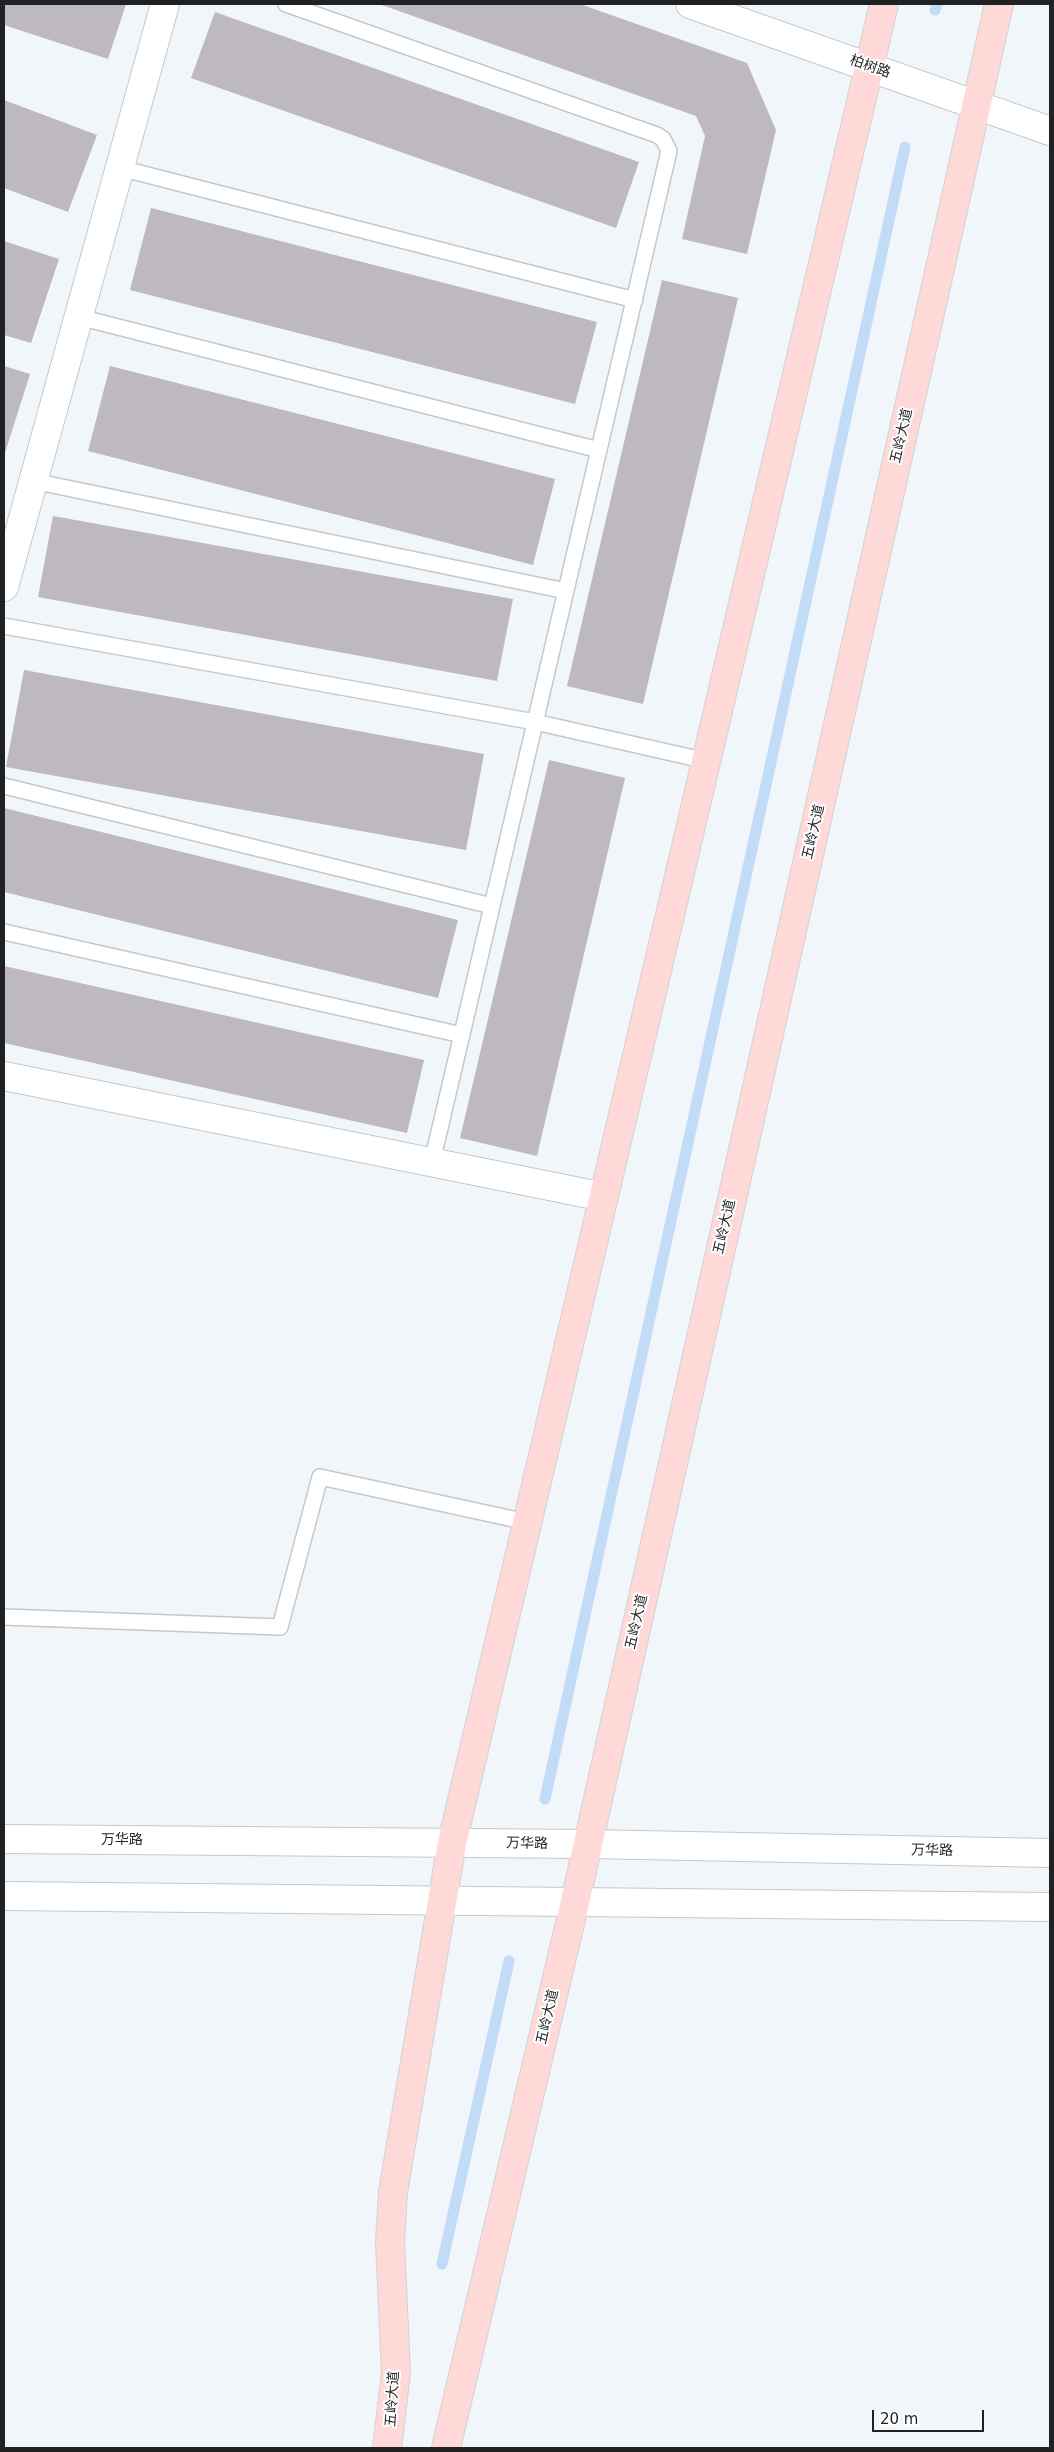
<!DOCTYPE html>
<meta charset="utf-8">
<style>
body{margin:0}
#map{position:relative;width:1054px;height:2452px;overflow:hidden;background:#f1f6fa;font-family:"DejaVu Sans",sans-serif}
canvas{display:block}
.frame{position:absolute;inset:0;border:5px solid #1f2122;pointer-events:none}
.scale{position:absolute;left:872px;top:2410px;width:112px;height:22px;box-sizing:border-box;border:2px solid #1f2122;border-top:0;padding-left:6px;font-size:15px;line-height:18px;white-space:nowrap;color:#1f2122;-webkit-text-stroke:4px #fff;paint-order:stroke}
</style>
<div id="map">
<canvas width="1054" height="2452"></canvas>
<div class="frame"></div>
<div class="scale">20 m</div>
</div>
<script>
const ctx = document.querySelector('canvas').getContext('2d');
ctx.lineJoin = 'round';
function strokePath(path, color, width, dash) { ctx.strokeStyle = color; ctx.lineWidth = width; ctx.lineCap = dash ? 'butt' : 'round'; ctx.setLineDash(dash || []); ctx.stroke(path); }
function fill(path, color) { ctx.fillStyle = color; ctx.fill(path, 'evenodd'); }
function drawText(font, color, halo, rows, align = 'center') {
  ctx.font = font + ' "DejaVu Sans","Noto Sans SC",sans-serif'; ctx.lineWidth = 4; ctx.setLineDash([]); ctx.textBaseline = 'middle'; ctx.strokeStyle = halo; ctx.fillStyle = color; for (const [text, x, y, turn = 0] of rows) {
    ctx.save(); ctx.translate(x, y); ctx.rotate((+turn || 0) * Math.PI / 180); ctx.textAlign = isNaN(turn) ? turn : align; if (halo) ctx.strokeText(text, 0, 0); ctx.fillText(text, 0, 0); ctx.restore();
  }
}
strokePath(new Path2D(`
 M935,10L937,4
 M545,1799L905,147
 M442,2264L509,1961`), '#c1dbf8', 11);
fill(new Path2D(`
 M4,4H126L108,59L4,25Z
 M379,4H580L747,63L776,130L747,254L682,239L705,136L696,116Z
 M215,12L639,162L616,228L191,78Z
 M4,100L97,135L68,212L4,188Z
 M151,208L597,322L575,404L130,290Z
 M4,241L59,259L31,343L4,335Z
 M662,280L738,298L643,704L567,686Z
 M4,366L30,374L4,456Z
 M110,366L555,479L533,565L88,451Z
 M53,516L513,599L497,681L38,597Z
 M24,670L484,754L466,850L6,767Z
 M549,760L625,778L537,1156L460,1138Z
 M4,808L458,920L438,998L4,892Z
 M4,966L424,1060L407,1133L4,1043Z`), '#bdb9be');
const lane = new Path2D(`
 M286,4L657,135L663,139L669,151L432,1162
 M120,168L635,300
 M79,317L599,450
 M33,481L566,591
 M4,626L535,722L707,761
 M4,786L492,906
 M4,932L462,1035
 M4,1617L280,1627L320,1477L527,1522`);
const street = new Path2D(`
 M4,587L165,4
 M4,1076L604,1197`);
const secondary = new Path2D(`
 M690,4L1050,131
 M4,1839L587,1844L1050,1853
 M4,1896L1050,1907`);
const primary = new Path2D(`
 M387,2448L396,2373L390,2241L393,2192L452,1843L884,4
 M446,2448L575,1902L999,4`);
strokePath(lane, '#c3c8cc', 18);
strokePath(street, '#c3c8cc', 30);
strokePath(secondary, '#c3c8cc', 30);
strokePath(primary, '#d2d3d3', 30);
strokePath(lane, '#fff', 15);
strokePath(street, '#fff', 28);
strokePath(secondary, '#fff', 28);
strokePath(primary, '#ffd8d8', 28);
drawText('14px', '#1f2122', '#fff', [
 ["柏树路",870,67,19],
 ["五岭大道",902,436,-77],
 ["五岭大道",814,832,-77],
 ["五岭大道",725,1227,-77],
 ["五岭大道",637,1622,-77],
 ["万华路",122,1840],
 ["万华路",527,1844,1],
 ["万华路",932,1851,1],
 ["五岭大道",548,2017,-77],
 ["五岭大道",393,2399,-86]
]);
</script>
